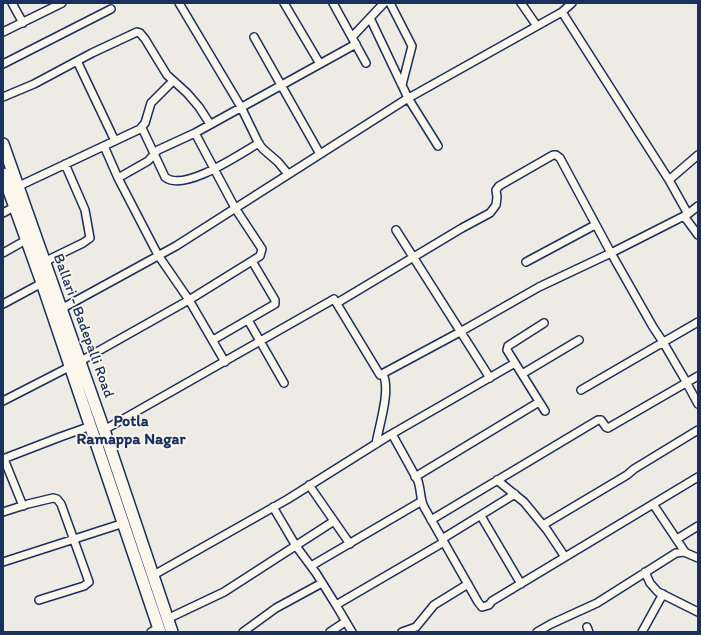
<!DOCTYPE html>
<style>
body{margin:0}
#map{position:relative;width:701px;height:635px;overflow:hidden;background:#eeebe4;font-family:Itim,sans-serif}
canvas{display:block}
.frame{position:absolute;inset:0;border:4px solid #1b2f5e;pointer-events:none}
</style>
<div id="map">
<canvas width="701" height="635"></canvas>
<div class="frame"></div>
</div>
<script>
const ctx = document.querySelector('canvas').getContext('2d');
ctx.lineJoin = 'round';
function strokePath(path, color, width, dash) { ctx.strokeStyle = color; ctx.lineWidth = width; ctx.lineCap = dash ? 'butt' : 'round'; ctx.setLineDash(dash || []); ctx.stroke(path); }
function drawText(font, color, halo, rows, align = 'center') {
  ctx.font = font + ' Itim,sans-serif'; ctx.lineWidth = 3.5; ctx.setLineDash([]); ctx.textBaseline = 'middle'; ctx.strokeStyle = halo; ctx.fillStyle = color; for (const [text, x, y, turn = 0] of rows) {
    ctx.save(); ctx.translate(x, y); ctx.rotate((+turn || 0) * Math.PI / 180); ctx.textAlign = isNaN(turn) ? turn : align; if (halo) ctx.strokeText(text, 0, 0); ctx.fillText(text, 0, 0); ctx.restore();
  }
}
const minor = new Path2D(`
 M12,3L23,23
 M179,3L241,107L259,144L263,149L278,162L288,174
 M284,3L320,64
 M333,3L366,63
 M390,3L412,46L402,85
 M521,3L537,26
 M562,12L572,3
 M370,18L408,98L438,146
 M3,32L62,3
 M254,37L320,154
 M352,37L384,3
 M77,61L115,141
 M3,64L111,9
 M3,97L34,84L92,53L137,32L140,33L145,39L167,75L187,93L199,107L210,124
 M142,128L165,177C184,193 241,153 259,143
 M104,146L118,178L158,255L189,300L225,362
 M118,178L148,161L158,150L195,133L356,44
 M669,180L688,214
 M19,186L140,129L145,123L151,103L173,81
 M3,213L14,207
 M684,216L698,235
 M396,230L490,378
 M3,253L26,240
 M44,262L83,243L90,238L85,210L65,164
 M526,262L595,225
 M337,303L462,228L490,213L496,205L497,197L496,190L499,186L553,155H556L560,158L611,253L653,327L663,342L684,378L698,404
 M3,304L42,283
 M61,309L176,246L405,100L562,12L669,180L698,155
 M248,320L284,383
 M544,323L508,346L507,350L545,411
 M213,340L275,304V300L252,261
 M522,374L579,340
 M581,390L698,322
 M3,401L79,362L189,300L260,256L262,249L235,208L195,133
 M104,430L334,299L380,375L460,332L539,287L611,253L688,214L698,206
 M392,434L418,481C421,490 420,499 424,507L478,602L482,607L489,605L492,601L698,477
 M376,444C379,425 391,391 383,374
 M3,459L60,437L91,426
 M4,459L23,506
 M415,477L539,402
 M497,480L524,502L547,530L565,557
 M309,485L350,544
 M653,504L685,552
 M273,507L296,546L316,573L336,605L352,632
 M3,512L28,504L53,498L57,499L61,504L89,582L84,586L39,600
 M481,516L521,584
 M431,520L598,420H601L606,427L608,428L698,376
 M543,525L627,475L634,469L698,430
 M442,539L515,494
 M677,539L698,526
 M3,562L124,523
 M311,566L422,501
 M645,572L650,583L658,592L698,612
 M152,576L288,499L390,435L515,363
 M336,605L444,542
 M167,619L224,592L334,521
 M587,627L589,632
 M151,632L159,628
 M243,632L276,608L322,583
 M330,632L345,622
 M402,632L416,627L434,605L468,584
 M537,632L551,624L597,603L676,553L684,552L698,558
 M642,632L663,594`);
const trunk = new Path2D(`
 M3,144L104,430L172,632
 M3,174L42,283L160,632`);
strokePath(minor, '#1b2f5e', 10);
strokePath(trunk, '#1b2f5e', 14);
strokePath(minor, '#fbf7ec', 7);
strokePath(trunk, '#fbf7ec', 11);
drawText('15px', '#1b2f5e', '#fbf7ec', [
 ["Ballari - Badepalli Road",83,326,70]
]);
drawText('bold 16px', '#1b2f5e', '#fbf7ec', [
 ["Potla",131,422],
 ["Ramappa Nagar",131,440]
]);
</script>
